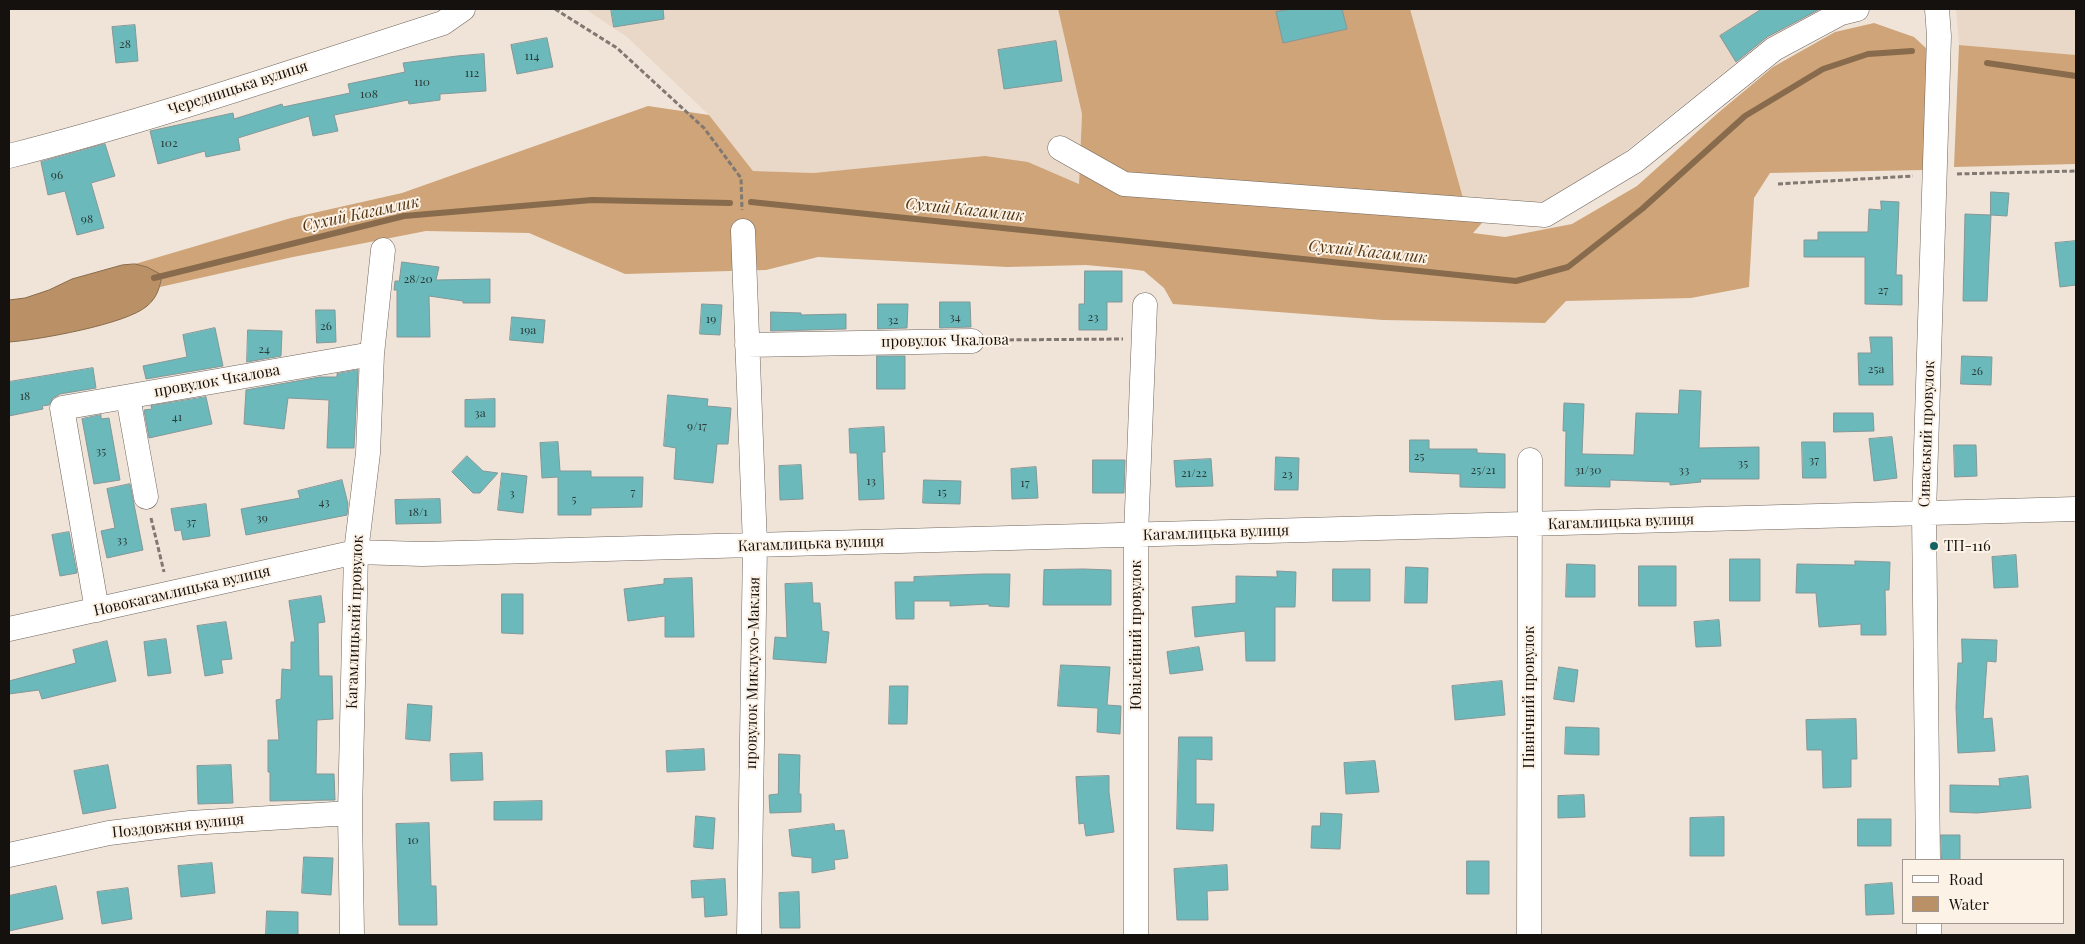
<!DOCTYPE html>
<meta charset="utf-8">
<style>
body{margin:0}
#map{position:relative;width:2085px;height:944px;overflow:hidden;background:#f0e4d9;font-family:"Playfair Display",serif}
canvas{display:block}
.frame{position:absolute;inset:0;border:10px solid #15110e;pointer-events:none}
.legend{position:absolute;left:1902px;top:859px;width:162px;height:65px;box-sizing:border-box;background:#fdf2e6;border:1px solid #a09890;margin:0;padding:6px 9px;list-style:none;font-size:15px;color:#15110e}
.legend li{display:flex;align-items:center;gap:10px;height:25px}
.legend b{width:25px;border:1px solid #a09890}
</style>
<div id="map">
<canvas width="2085" height="944"></canvas>
<div class="frame"></div>
<ul class="legend">
<li><b style="height:6px;background:#fff"></b>Road</li>
<li><b style="height:14px;background:#ba9166"></b>Water</li>
</ul>
</div>
<script>
const ctx = document.querySelector('canvas').getContext('2d');
ctx.lineJoin = 'round';
function fill(path, color) { ctx.fillStyle = color; ctx.fill(path, 'evenodd'); }
function strokePath(path, color, width, dash) { ctx.strokeStyle = color; ctx.lineWidth = width; ctx.lineCap = dash ? 'butt' : 'round'; ctx.setLineDash(dash || []); ctx.stroke(path); }
function drawText(font, color, halo, rows, align = 'center') {
  ctx.font = font + ' "Playfair Display",serif'; ctx.lineWidth = 4; ctx.setLineDash([]); ctx.textBaseline = 'middle'; ctx.strokeStyle = halo; ctx.fillStyle = color; for (const [text, x, y, turn = 0] of rows) {
    ctx.save(); ctx.translate(x, y); ctx.rotate((+turn || 0) * Math.PI / 180); ctx.textAlign = isNaN(turn) ? turn : align; if (halo) ctx.strokeText(text, 0, 0); ctx.fillText(text, 0, 0); ctx.restore();
  }
}
fill(new Path2D(`
 M585,9H1058L1082,114L1079,184L1028,162L814,173L753,171L709,115L627,37Z
 M1410,9H1820L1737,62L1582,186L1547,202L1465,205Z
 M1956,9H2076V55L1959,45Z`), '#e9d8c7');
fill(new Path2D(`
 M1058,9H1410L1465,205L1475,211L1482,223L1473,233L1505,237L1572,224L1637,186L1718,113L1773,67L1835,32L1874,23L1914,37L1927,49L1924,170L1770,173L1754,198L1749,287L1691,298L1566,301L1545,323L1383,320L1173,304L1164,288L1144,271L1130,269L1086,265L1007,267L818,257L766,270L625,274L529,233L426,231L293,257L160,287L161,275L147,267L135,264L291,218L402,193L648,106L709,115L753,171L814,173L985,156L1028,162L1079,184L1082,114Z
 M1959,45L2076,55V164L1954,167Z`), '#cea478');
const water = new Path2D(`
 M135,264L147,267L162,275C160,287 157,298 147,306C127,324 38,340 9,342V300L25,298L49,290L72,279L122,265Z`);
fill(water, '#ba9166');
strokePath(water, '#886b4c', 1);
strokePath(new Path2D(`
 M1987,63L2076,76
 M751,202L1516,281L1568,267L1642,209L1745,116L1823,69L1868,54L1912,51
 M154,278L404,216L592,200L730,203`), '#886b4c', 6);
const building = new Path2D(`
 M611,9H663L664,19L614,27Z
 M1291,9H1342L1347,29L1283,43L1276,12Z
 M1762,9H1820L1767,37L1736,62L1720,36Z
 M135,25L138,61L116,63L112,27Z
 M547,38L553,67L517,74L511,45Z
 M1056,41L1062,81L1004,89L998,50Z
 M484,54L486,91L440,94V100L409,104L408,100L334,115L338,131L313,136L309,116L238,138L240,150L206,157L205,151L158,164L150,131L233,113L234,119L282,104L283,107L350,93L348,84L405,72L403,63L457,56Z
 M105,144L115,176L91,183L104,228L77,235L65,191L48,195L41,162Z
 M1991,192L2009,193L2007,216L1991,215L1987,301H1963L1965,214L1990,215Z
 M1881,201L1899,202L1896,275H1902V305L1865,304V257H1804V240H1818V232H1868L1869,209L1881,210Z
 M2076,241V285L2060,287L2055,243Z
 M402,262L439,267L436,280L490,279V303H463V301L429,296L430,337H397V290H394L395,281H399Z
 M1085,271H1122V302H1107V330H1079V304H1084Z
 M940,302H970L971,327L940,328Z
 M702,304L722,305L720,335L700,334Z
 M878,304H908L907,328L878,329Z
 M316,310H335L336,342L317,343Z
 M771,312L801,313V315L846,314V329L771,331Z
 M512,317L545,320L543,343L510,340Z
 M215,328L223,366L146,379L143,366L187,357L183,335Z
 M248,330L282,331L281,356L247,362Z
 M1870,337H1892L1893,385H1859L1858,353H1871Z
 M877,356H905V389H877Z
 M1962,356L1992,357L1991,385L1961,384Z
 M93,368L96,388L60,394L53,398L49,405L42,406L43,409L9,416V382Z
 M358,370L354,448H327L329,400L288,398L284,429L244,424L246,390L320,377H337V374Z
 M1680,390L1701,391L1699,448L1759,447V479H1700L1701,482L1670,485V482L1610,480V487L1565,486L1566,431H1563L1564,403L1584,404L1582,454L1634,455L1636,413L1678,414Z
 M668,395L708,399L707,406L731,408L728,444H717L713,483L674,479L676,448L664,446Z
 M206,397L212,424L149,438L144,410L152,409L151,406Z
 M495,399V427H465V400Z
 M1834,413H1873L1874,431L1834,432Z
 M101,415V419L109,418L120,480L94,484L82,419Z
 M884,427L885,452H882L884,499L859,500L857,453H850L849,429Z
 M1892,437L1897,478L1874,481L1869,439Z
 M1410,440H1429V449H1477V453L1505,454V488L1460,487V474L1410,472Z
 M558,442L560,471H591V477H643L642,507L591,508V515H558V477L542,478L540,443Z
 M1802,442H1825L1826,478H1803Z
 M1954,445H1976L1977,476L1955,477Z
 M467,456L483,471L498,473L480,493H473L452,472Z
 M1276,457L1299,458L1298,490H1275Z
 M1211,459L1213,486L1176,487L1174,461Z
 M1093,460H1125L1124,493H1093Z
 M801,465L803,499L780,500L779,466Z
 M1036,467L1038,498L1012,499L1011,469Z
 M502,473L527,476L523,513L498,510Z
 M342,480L348,504L347,515L246,535L241,509L300,498L298,491Z
 M924,480L961,481L960,504L923,503Z
 M130,484L143,550L107,558L101,531L115,528L107,489Z
 M440,499L441,523L396,524L395,500Z
 M206,504L210,536L183,540L181,530L175,531L171,509Z
 M69,532L77,573L60,576L52,535Z
 M2016,555L2018,587L1994,588L1992,557Z
 M1730,559H1760V601H1730Z
 M1855,561L1890,562L1889,590H1885L1886,635H1861V624L1819,627L1816,593H1796L1797,564L1855,565Z
 M1567,564L1595,565V597H1566Z
 M1639,566H1676V606H1639Z
 M1406,567L1428,568L1427,603H1405Z
 M1084,569L1111,570V605H1043L1044,570Z
 M1333,569H1370V601H1333Z
 M1277,571L1296,572L1295,607H1275V661H1246L1245,631L1195,637L1192,607L1236,603V576L1277,577Z
 M983,574H1010L1009,607L989,606V604L950,606V601H914V619H896L895,582H914V577Z
 M692,578L694,637H665V616L628,621L624,589L664,584V579Z
 M812,583L813,603H820L822,631L829,632L826,663L773,659L775,637L787,638L785,584Z
 M502,594H523V634L502,633Z
 M321,596L325,622L318,623L319,676H332L333,719L317,720L316,774H334L335,800L270,801V772H268V740H279L276,700L281,699L282,669L291,670V642H295L289,601Z
 M1719,620L1721,646L1696,647L1694,622Z
 M226,622L232,659L221,660L223,673L205,676L197,626Z
 M166,639L171,673L148,676L144,642Z
 M1962,639L1997,640L1996,662L1987,661L1983,719L1992,718L1995,751L1958,753L1956,707L1958,663H1962Z
 M107,641L116,681L42,699L39,690L9,694V681L76,663L73,650Z
 M1199,647L1203,670L1170,674L1167,652Z
 M1061,665L1110,667L1107,705L1121,706L1120,734L1097,732L1098,708L1058,706Z
 M1559,667L1578,670L1574,702L1554,699Z
 M1502,681L1505,715L1455,720L1452,686Z
 M890,686H908L907,724H889Z
 M408,704L432,706L430,741L406,739Z
 M1856,719L1857,759H1851V787L1823,788L1822,750H1807L1806,720Z
 M1566,727L1599,728V755L1565,754Z
 M1179,737H1212V760L1196,759V804H1214L1213,831L1177,829Z
 M704,749L705,770L667,772L666,751Z
 M482,753L483,780L451,781L450,754Z
 M779,754L800,755L799,794H801V812L770,813L769,795L778,794Z
 M1375,761L1379,792L1346,794L1344,763Z
 M108,765L116,808L83,814L74,771Z
 M231,765L233,803L198,804L197,766Z
 M1109,776V792L1114,832L1086,836L1084,823L1079,824L1076,777Z
 M2028,776L2031,808L1977,813L1950,812V785L2000,786L1999,779Z
 M1584,795L1585,817L1558,818V796Z
 M542,801V820H494V802Z
 M1321,813L1342,814L1340,849L1311,848L1312,826H1320Z
 M696,816L715,818L713,849L694,847Z
 M1724,817V856H1690V818Z
 M1858,819H1891V846H1858Z
 M429,823L431,886H436L437,925H399L396,824Z
 M834,824L835,831L844,830L848,858L834,860L835,869L812,873V858L792,856L789,830Z
 M1941,835H1960V860H1942Z
 M304,857L333,858L331,895L302,893Z
 M1467,861H1489V894H1467Z
 M212,863L215,893L181,897L178,866Z
 M1227,865L1228,890L1207,891L1208,920H1177L1174,869Z
 M725,879L727,915L705,917L704,897L692,898L691,881Z
 M1892,883L1894,914L1866,915L1865,885Z
 M56,886L63,919L9,931V896Z
 M128,888L132,919L102,924L97,892Z
 M799,892L800,928H780L779,893Z
 M267,911L298,912V935H266Z`);
fill(building, '#6bb9bb');
strokePath(building, '#859797', 1);
const minor = new Path2D(`
 M1060,148L1124,184L1545,215L1635,161L1774,49L1841,13L1857,9
 M9,156C155,119 299,69 443,23L463,9
 M743,231L755,545L749,935
 M747,345L972,341
 M128,397L146,497
 M97,610L62,408L372,354
 M9,629L356,552L422,554L2076,509
 M9,855L109,833L190,823L350,813
 M1928,860L1924,513L1939,36L1937,9
 M1929,923V935
 M352,935L350,813L356,552L368,453L372,354L383,250
 M1136,935V535L1145,305
 M1529,935L1530,460`);
strokePath(minor, '#70665c', 25);
strokePath(new Path2D(`
 M555,9L617,48L704,128L741,178L742,210
 M1957,174L2076,171
 M1778,184L1913,176
 M994,340L1123,339
 M151,518L164,572`), '#807871', 3, [5, 2.5]);
strokePath(minor, '#fff', 24);
for (const [x, y, r, color] of [
 [1934,546,5,"#136365"]
]) { const dot = new Path2D(); dot.arc(x, y, r, 0, 2 * Math.PI); ctx.fillStyle = color; ctx.fill(dot); strokePath(dot, '#fdf2e6', 2); }
drawText('12px', '#2a3b39', null, [
 ["28",125,44],
 ["114",532,56],
 ["112",472,73],
 ["110",422,82],
 ["108",369,94],
 ["102",169,143],
 ["96",57,175],
 ["98",87,219],
 ["28/20",418,279],
 ["27",1883,290],
 ["34",955,317],
 ["23",1093,317],
 ["19",711,319],
 ["32",893,320],
 ["26",326,326],
 ["19а",528,330],
 ["24",264,349],
 ["25а",1876,369],
 ["26",1977,371],
 ["18",25,396],
 ["3а",480,413],
 ["41",177,417],
 ["9/17",697,426],
 ["35",101,451],
 ["25",1419,456],
 ["37",1814,460],
 ["35",1743,463],
 ["25/21",1483,470],
 ["31/30",1588,470],
 ["33",1684,470],
 ["21/22",1194,473],
 ["23",1287,474],
 ["13",871,481],
 ["17",1025,483],
 ["7",633,492],
 ["15",942,492],
 ["3",512,493],
 ["5",574,499],
 ["43",324,502],
 ["18/1",418,512],
 ["39",262,518],
 ["37",191,522],
 ["33",122,540],
 ["10",413,840]
]);
drawText('15px', '#15110e', '#fdf2e6', [
 ["Чередницька вулиця",238,88,-18],
 ["провулок Чкалова",945,341,-1],
 ["провулок Чкалова",217,381,-10],
 ["Сиваський провулок",1927,434,-88],
 ["Кагамлицька вулиця",1621,522,-2],
 ["Кагамлицька вулиця",1216,533,-2],
 ["Кагамлицька вулиця",811,544,-2],
 ["Новокагамлицька вулиця",182,591,-13],
 ["Кагамлицький провулок",355,622,-88],
 ["Ювілейний провулок",1136,635,-90],
 ["провулок Миклухо-Маклая",753,673,-89],
 ["Північний провулок",1529,697,-90],
 ["Поздовжня вулиця",178,826,-6]
]);
drawText('15px', '#15110e', '#fdf2e6', [
 ["ТП-116",1944,546]
], 'left');
drawText('italic 16px', '#523512', '#fdf2e6', [
 ["Сухий Кагамлик",965,210,6],
 ["Сухий Кагамлик",361,214,-12],
 ["Сухий Кагамлик",1368,252,6]
]);
</script>
